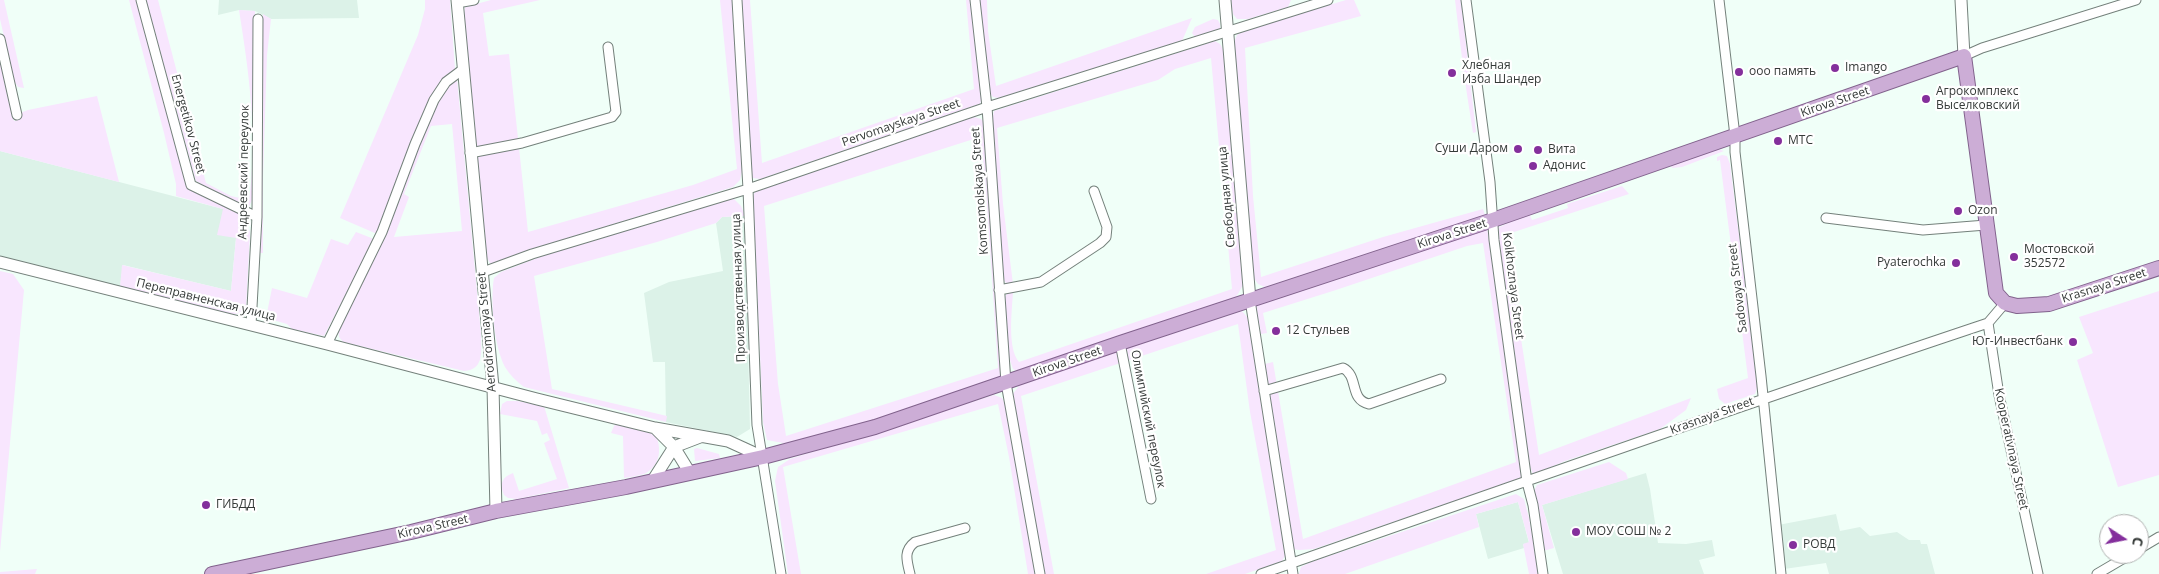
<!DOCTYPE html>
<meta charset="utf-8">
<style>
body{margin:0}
#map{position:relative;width:2159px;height:574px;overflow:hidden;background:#f0fff8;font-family:"Open Sans",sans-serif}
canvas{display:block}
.north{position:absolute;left:2099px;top:514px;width:50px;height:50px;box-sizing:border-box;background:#fff;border:1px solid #aeb0af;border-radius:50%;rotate:101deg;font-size:14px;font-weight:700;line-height:20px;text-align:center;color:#353a38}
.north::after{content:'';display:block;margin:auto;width:18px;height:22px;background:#842f9c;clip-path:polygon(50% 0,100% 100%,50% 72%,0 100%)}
</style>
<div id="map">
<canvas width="2159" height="574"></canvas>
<div class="north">С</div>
</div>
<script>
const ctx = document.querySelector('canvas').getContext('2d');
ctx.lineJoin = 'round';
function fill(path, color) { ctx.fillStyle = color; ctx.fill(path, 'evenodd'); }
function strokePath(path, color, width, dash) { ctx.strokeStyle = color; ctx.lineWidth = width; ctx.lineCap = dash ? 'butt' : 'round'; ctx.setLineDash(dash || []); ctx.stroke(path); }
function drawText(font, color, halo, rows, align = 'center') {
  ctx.font = font + ' "Open Sans",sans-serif'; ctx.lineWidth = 4.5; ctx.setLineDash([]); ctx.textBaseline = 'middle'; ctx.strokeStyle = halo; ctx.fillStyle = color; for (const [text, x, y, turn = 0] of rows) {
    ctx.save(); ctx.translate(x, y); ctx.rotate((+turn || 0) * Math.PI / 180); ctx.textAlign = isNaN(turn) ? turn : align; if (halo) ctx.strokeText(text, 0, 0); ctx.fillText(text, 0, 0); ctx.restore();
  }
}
fill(new Path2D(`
 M219,0H357L359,18L271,19L255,11L239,10L218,15Z
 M0,151L223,209L236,238L231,291L123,265L120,287L0,257Z
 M745,216L750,429L737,437L666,422L665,362H653L644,293L669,282L723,271L716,223L722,217Z
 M1646,473L1650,489L1658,543L1686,544L1712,540L1715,556L1699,560L1704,574H1563L1542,505Z
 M1518,502L1529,543L1523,544L1524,548L1488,559L1476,514Z
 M1836,514L1840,531L1860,527L1870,536L1897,532L1909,540H1920L1921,544H1927L1935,574H1829L1826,563L1784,569L1778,525Z`), '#dcf2e8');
fill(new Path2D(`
 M0,0H4L24,88L18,87L14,81L0,19Z
 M129,0H137L184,175L235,209L244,218L250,232L246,308L242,313L232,315L120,287L122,265L231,291L236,238L217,235L223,209L176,196V184L164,133Z
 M146,0H158L206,183L231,196L249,200C258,137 249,72 239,10L255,11V158L253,197L249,207L246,209L196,181Z
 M425,0H450L455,69L447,76L377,234L340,218L418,35L425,9Z
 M491,0H540L483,13L489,56L509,54L528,232L693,185L737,169L720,0H732L743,167L740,180L733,187L526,251L497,264L490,263L487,258L464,15L465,7Z
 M741,0H750L762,163L974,89L966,0H972L982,97L980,104L760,179L753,178L751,171Z
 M978,0H987L988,31L996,86L1192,18L1182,41L998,98L993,97L989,92Z
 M1231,0H1291L1288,7L1248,19H1237L1233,14Z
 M1346,0H1354L1361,16L1245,48L1253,196L1261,277L1383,237L1483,209L1485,215L1265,287L1258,284L1253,277L1234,43L1237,35L1245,30Z
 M1455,0H1461L1476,132L1473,133L1464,75Z
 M263,14L271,19L267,55L263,177V253H258Z
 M1213,19L1218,20L1220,24V29C1213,34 1203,36 1195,37L1192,33L1195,27Z
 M1215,41L1220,44L1224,51L1244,283L1238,294L1232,301L1020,372L1013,369L1009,357L1005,297L1008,292H1013C1012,310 1007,348 1019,362L1232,289L1211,58L1175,69L1158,80L997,128L1003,204L1013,284L1006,283L1003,279L991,128L994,111Z
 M0,58L14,121L21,119L20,113L28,110L97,96L119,182L0,151Z
 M457,79L481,334C481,350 485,370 464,371L343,342L339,337L338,328L436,101L445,87ZM452,124L462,231L394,237L409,197L404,194L431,126Z
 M974,117L981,119L985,124L1002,378L832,434L788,444L767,440L763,422L753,195L757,190L781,181L894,144L907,137ZM980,137L985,176L998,368L786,436L778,384L764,206Z
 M1718,149L1724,151L1682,167L1672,168L1671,165Z
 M1722,155L1727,156L1730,164L1758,385L1755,394L1725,404L1719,399L1717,389L1748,378L1720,160L1717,161V157Z
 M1622,186L1629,194L1505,235L1539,455L1691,398L1686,410L1660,429L1565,461L1533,475L1527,456L1495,236L1498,228L1529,213L1532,220L1568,208L1567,204Z
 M733,198L741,206L745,216L722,217L716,223L657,242L534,276L552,389L667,416L666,422L524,387C516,381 510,375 505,367C494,346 490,301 494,278L501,272L545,255Z
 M1487,228L1524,477L1314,549L1299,550L1293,549L1265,364L1273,362L1303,539L1516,462L1483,243L1467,246L1336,290L1263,313L1267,333L1261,334L1256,306Z
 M356,232L374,239L324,336L292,329L287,324L266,318L272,288L307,298L331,239L348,245Z
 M0,271L13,274L24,290L0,552Z
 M2159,291V475L2118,487L2077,360L2093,353L2079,317Z
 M1242,311L1247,317L1252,332L1286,554L1282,561L1245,574H1206L1276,550L1250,412L1238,324L1021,396L1054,574H1043L1013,394L1021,383Z
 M994,395L1002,398L1005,404L1037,574H1028L1009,457L998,404L783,467L801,574H788L775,481L778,467L790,459Z
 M507,401H517L544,406L569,488L517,499L508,498L504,495C499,484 502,477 513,473L519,491L557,479L544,443L550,440L547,433L542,435L537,421L500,414L502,404Z
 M619,422L655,433C662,448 661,466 644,474C638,476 630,477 624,478L623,436L611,433L614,426Z
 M697,448L719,454L720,458L695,461L694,449Z
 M1609,462L1626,473L1628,479L1542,505L1554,548L1543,551L1534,491L1537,485Z
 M1516,494L1524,499L1529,518L1539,574H1529L1523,544L1529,542L1518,502L1476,514L1479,527L1345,574H1299L1301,567L1311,562Z
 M37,569L35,574H0V572Z`), '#f8e6fe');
const minor = new Path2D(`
 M141,0L191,185L257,217
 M737,0L748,189L757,425L781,574
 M975,0L987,107L1006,383L1040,574
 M1466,0L1490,182L1494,240L1527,482L1533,505L1543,574
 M1719,0L1735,136V152L1761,376L1781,574
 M457,3L474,0
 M0,39L17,115
 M1964,56L1982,48L2136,0
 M470,153L522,143L612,117L616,112L608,47
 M1826,218L1923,230L1986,225
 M483,272L532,254L748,189L987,107L1328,0
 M999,290L1041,282L1100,243L1106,237L1107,227L1094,191
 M1250,300L1293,574
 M1988,323L1999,395L2038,574
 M251,325L257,217L258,19
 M1120,343L1151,499
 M327,344L382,232L415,144L434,100L446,82L462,70
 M1264,391L1343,368C1359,376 1349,400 1369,404L1441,379
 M2139,549L2159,537
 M910,574C907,561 903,551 915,542L965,528
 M1261,574C1503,489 1745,404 1988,323L2005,303
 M2097,574L2131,554`);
const tertiary = new Path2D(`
 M457,0L493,387L496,511
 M1225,0L1250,300
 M1961,0L1964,56
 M0,262L327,344L537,399L655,428L728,441L763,457
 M655,428L674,447L690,473
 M653,480L674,447L700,437`);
const primary = new Path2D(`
 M212,574L411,532L496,511L626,487L763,457L875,427L1120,343L1493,220L1964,56L1996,293L2005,303L2017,306L2049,304L2159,268`);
strokePath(minor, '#74817b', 11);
strokePath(tertiary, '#74817b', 13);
strokePath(primary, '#81628c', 16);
strokePath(minor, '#fff', 9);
strokePath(tertiary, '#fff', 11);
strokePath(primary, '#ccadd6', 14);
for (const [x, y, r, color] of [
 [1835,68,5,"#842f9c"],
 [1739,72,5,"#842f9c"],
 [1452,73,5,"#842f9c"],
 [1926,99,5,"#842f9c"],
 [1778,141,5,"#842f9c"],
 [1518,149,5,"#842f9c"],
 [1538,150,5,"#842f9c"],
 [1533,166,5,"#842f9c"],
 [1958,211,5,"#842f9c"],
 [2014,257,5,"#842f9c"],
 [1956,263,5,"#842f9c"],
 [1276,331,5,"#842f9c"],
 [2073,342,5,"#842f9c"],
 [206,505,5,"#842f9c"],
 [1576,532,5,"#842f9c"],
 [1793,545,5,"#842f9c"]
]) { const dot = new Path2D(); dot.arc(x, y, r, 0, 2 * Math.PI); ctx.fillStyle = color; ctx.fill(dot); strokePath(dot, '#fff', 2); }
drawText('12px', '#353a38', '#fff', [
 ["Хлебная",1462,66],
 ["Изба Шандер",1462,80],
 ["Imango",1845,68],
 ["ооо память",1749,72],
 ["Агрокомплекс",1936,92],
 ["Выселковский",1936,106],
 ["МТС",1788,141],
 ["Суши Даром",1508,149,"right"],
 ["Вита",1548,150],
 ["Адонис",1543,166],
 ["Ozon",1968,211],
 ["Мостовской",2024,250],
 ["352572",2024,264],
 ["Pyaterochka",1946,263,"right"],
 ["12 Стульев",1286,331],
 ["Юг-Инвестбанк",2063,342,"right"],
 ["ГИБДД",216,505],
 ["МОУ СОШ № 2",1586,532],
 ["РОВД",1803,545]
], 'left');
drawText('12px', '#353a38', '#fff', [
 ["Kirova Street",1835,102,-19],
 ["Pervomayskaya Street",901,123,-19],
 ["Energetikov Street",188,124,75],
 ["Андреевский переулок",244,172,-89],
 ["Komsomolskaya Street",980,191,-94],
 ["Свободная улица",1227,197,-95],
 ["Kirova Street",1452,234,-18],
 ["Kolkhoznaya Street",1513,286,83],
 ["Krasnaya Street",2104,286,-18],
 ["Производственная улица",739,288,-92],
 ["Sadovaya Street",1738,288,-97],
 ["Переправненская улица",206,300,14],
 ["Aerodromnaya Street",487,332,-95],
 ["Kirova Street",1067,362,-19],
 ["Krasnaya Street",1712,416,-20],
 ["Олимпийский переулок",1148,419,79],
 ["Kooperativnaya Street",2011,449,78],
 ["Kirova Street",433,527,-13]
]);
</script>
